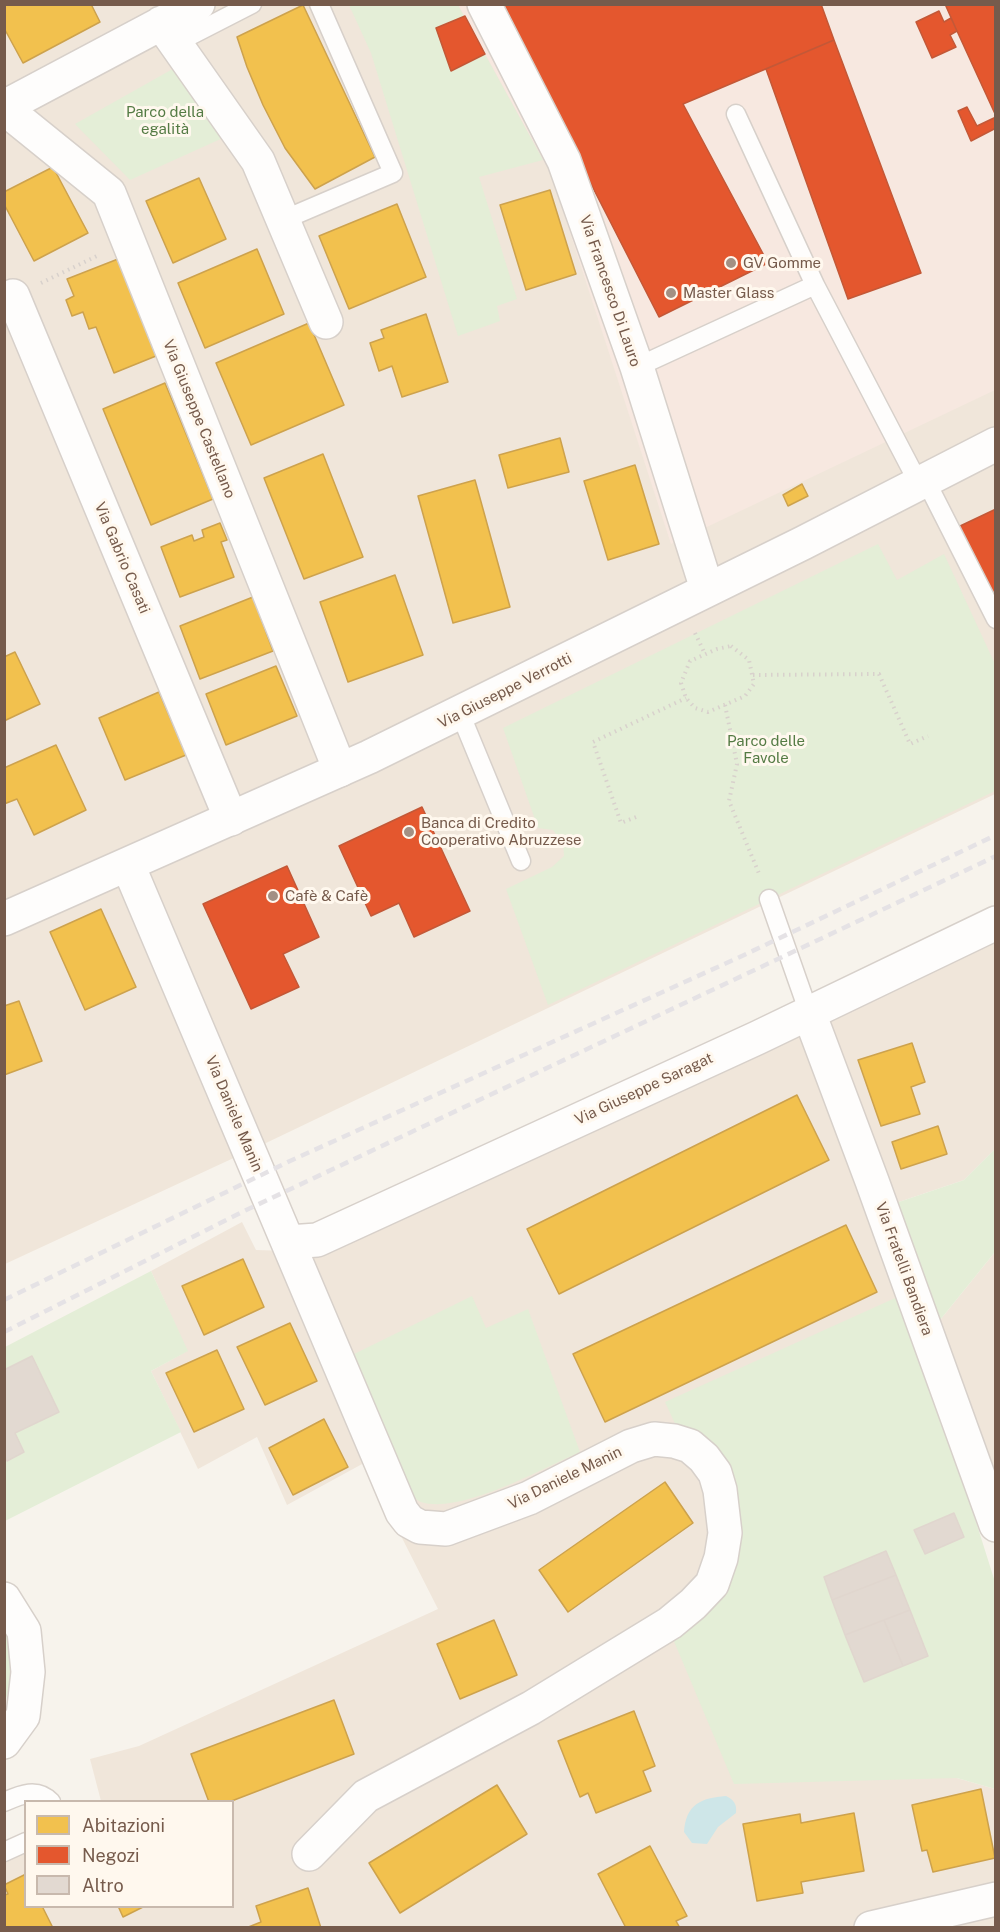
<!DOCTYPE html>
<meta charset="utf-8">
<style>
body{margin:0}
#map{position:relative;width:1000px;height:1932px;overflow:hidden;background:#f7f3ec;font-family:"Public Sans",sans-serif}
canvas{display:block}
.frame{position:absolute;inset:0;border:6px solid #765b4c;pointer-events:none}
.legend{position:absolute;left:24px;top:1800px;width:210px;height:108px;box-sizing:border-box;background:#fff8ee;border:2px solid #c8b9ad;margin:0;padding:8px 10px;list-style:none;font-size:18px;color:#765b4c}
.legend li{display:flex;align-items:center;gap:12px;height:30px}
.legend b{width:30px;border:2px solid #c8b9ad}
</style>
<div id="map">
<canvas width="1000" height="1932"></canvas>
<div class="frame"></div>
<ul class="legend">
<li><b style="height:16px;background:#f2c14e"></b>Abitazioni</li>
<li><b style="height:16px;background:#e4572e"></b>Negozi</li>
<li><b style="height:16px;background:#e2d9d1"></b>Altro</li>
</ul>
</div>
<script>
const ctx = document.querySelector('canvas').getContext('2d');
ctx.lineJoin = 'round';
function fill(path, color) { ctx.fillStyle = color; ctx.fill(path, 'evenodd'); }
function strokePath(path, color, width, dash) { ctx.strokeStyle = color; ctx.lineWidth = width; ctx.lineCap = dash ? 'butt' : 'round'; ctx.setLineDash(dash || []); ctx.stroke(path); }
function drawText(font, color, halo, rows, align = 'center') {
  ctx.font = font + ' "Public Sans",sans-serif'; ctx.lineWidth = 6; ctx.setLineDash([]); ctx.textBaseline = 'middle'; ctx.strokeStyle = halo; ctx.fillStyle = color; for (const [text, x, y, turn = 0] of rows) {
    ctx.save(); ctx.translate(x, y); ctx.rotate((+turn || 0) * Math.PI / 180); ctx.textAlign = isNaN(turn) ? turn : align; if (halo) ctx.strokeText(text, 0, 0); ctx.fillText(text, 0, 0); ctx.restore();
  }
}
fill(new Path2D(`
 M4,5H995V794L266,1143L5,1264Z
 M995,942V1149L964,1180L890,1205L957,1778L995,1789V1927H5L4,1856L25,1845L26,1906H232V1802L101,1801L90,1759L139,1746L438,1609L364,1463L287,1505L257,1437L198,1469L151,1371L187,1351L151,1271L242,1222L256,1250L322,1252Z
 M995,1252V1503L936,1325Z`), '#f0e6da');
fill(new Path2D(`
 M458,5H995V390L671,544L551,174Z`), '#f7e8e0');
fill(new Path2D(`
 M349,5H458L543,160L479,177L517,299L497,306L500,321L458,336L371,53Z
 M178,66L225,137L130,180L75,124Z
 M878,544L897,580L944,554L995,664V791L548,1005L506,889L552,867L564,856L563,844L553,830L538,828L503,728Z
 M995,1149V1252L936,1325L890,1205L964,1180Z
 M151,1271L188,1351L151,1371L181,1432L5,1521V1347Z
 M904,1294L995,1582V1789L957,1778L734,1784L673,1639L738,1526L678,1430L665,1402Z
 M472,1296L486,1328L528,1309L580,1452C544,1468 459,1515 421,1502C416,1500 410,1494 406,1491L348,1357Z
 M4,1625L15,1664L5,1703H4Z`), '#e4eed7');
fill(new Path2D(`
 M726,1796C734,1800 737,1804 736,1813L718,1827L707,1844L692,1843L684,1832C686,1804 701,1798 726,1796Z`), '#cee6e8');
const homes = new Path2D(`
 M4,4H91L100,22L23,63L4,28Z
 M303,5L375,157L315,189L285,148L263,105L247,67L237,37Z
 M53,167L88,233L34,261L4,204V192Z
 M199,178L226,239L173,263L146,201Z
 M550,190L576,274L526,290L500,205Z
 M397,204L426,277L349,309L319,236Z
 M257,249L284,314L205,348L178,283Z
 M118,259L156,356L114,373L96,327L89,329L83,312L72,316L66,300L74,296L67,279Z
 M426,314L448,382L402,397L392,366L379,371L370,343L384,338L381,330Z
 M309,323L344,405L251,445L216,363Z
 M165,383L213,499L151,525L103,409Z
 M560,438L569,472L508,488L499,455Z
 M323,454L363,557L304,579L264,478Z
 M635,465L659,544L608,560L584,481Z
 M475,480L510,607L453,623L418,496Z
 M802,484L808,496L788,506L783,495Z
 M220,523L227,540L221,542L234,577L180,597L161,547L192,535L194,541L204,537L202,530Z
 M395,575L423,655L348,682L320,602Z
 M253,597L273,651L200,679L180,626Z
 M15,652L40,704L4,721V657Z
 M276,666L297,716L226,745L206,694Z
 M159,692L186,755L125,780L99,718Z
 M56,745L86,810L34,835L17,799L4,804V768Z
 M101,909L136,987L85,1010L50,932Z
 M19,1001L42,1061L4,1075V1006Z
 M912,1043L925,1082L911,1087L920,1114L881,1126L858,1060Z
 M797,1095L829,1160L559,1294L527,1229Z
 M938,1126L947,1154L901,1169L892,1142Z
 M846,1225L877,1292L605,1422L573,1354Z
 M243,1259L264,1307L204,1335L182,1286Z
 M290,1323L317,1381L265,1405L237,1347Z
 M217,1350L244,1409L194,1432L166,1373Z
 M324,1419L348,1467L293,1495L269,1448Z
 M665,1482L693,1523L568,1612L539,1570Z
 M494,1620L517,1675L460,1699L437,1644Z
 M334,1700L354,1754L229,1802H209L191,1754Z
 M634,1711L655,1766L643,1771L651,1791L596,1813L588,1793L580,1797L558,1741Z
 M497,1785L527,1834L400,1913L369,1863Z
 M981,1789L995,1858L933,1872L927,1850L922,1851L912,1805Z
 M854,1813L864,1871L801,1882L803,1893L757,1901L743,1824L800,1814L801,1823Z
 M650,1846L687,1916L676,1921L680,1928H626L598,1874Z
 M26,1874V1906H42L53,1928H4V1895L8,1894L4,1885Z
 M308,1888L321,1928H246L261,1922L256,1906Z
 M118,1906H145L123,1917Z`);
fill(homes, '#f2c14e');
strokePath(homes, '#cda24d', 1.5);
const shops = new Path2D(`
 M499,4H821L834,40L683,104L768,263L659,317Z
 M945,4H996V116L957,31Z
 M939,11L944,22L951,18L957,31L950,35L956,47L932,58L916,22Z
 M465,16L485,54L451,71L436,28Z
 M834,40L921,273L848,299L766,69Z
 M967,107L977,126L996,117V128L971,141L958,111Z
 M996,509V603L958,527Z
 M422,807L470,911L414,937L399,903L371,916L339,846Z
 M287,866L319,937L283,954L299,987L251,1009L203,904Z`);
fill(shops, '#e4572e');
strokePath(shops, '#c35837', 1.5);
const building = new Path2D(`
 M32,1356L59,1412L15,1433L24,1452L7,1461L4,1455V1370Z
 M954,1513L964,1537L925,1554L914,1530Z
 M886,1551L896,1575L832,1600L824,1577Z
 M896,1575L910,1610L845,1635L832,1600Z
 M910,1610L928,1656L903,1666L884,1620Z
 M884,1620L903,1666L864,1682L845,1635Z`);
fill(building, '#e2d9d1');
strokePath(building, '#e0d6ce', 1.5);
const service = new Path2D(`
 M176,43L252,4
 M283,220L393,173L319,4
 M815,285L919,484
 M637,367L815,285L736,114
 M926,481L996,619
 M460,713L521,861
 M769,899L809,1013
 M4,1802C20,1795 37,1787 51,1802
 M4,1852L26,1842`);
const minor = new Path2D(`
 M484,4L564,161L637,367L707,589
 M161,23L258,161L326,322
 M4,107L198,4
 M4,108L109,193L340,770
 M13,296L231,819
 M128,865L402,1512L409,1521L420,1527L446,1529L529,1498L631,1446L654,1439L674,1441L690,1446L704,1458L715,1473L720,1490L725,1533L721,1558L712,1584L693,1604L670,1623L531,1708L366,1796L309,1854
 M809,1013L872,1181L996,1525
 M289,1242L317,1240L757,1038L996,923
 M4,1599L24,1631L28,1672L23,1716L4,1742
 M871,1928L996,1899`);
const tertiary = new Path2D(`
 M4,919L369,757L803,543L996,444`);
strokePath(service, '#d7d0ca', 21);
strokePath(minor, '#d7d0ca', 36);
strokePath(tertiary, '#d7d0ca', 36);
strokePath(new Path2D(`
 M41,283L99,255
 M695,633L705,654
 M731,646L749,660L754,684L745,696L708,712L695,708L686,698L681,683L690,661L717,649Z
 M753,675L879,674L910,744L928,736
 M725,705L737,764L729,801L760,876
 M636,817L621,823L593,742L686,698`), '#d8d1cc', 4, [1.5, 4.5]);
strokePath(service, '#fefdfc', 18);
strokePath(minor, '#fefdfc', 33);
strokePath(tertiary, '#fefdfc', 33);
strokePath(new Path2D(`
 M4,1300L290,1161L742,956L996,835
 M4,1332L242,1212L996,856`), '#e5e2e5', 4.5, [9, 6]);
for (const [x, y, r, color] of [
 [731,263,6,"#a39084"],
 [671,293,6,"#a39084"],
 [409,832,6,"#a39084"],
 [273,896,6,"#a39084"]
]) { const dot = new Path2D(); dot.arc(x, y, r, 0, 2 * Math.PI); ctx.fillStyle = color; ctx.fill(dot); strokePath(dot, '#fff8ee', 2); }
drawText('15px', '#547b44', '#fff8ee', [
 ["Parco della",165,112],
 ["egalità",165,129],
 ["Parco delle",766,741],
 ["Favole",766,758]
]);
drawText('15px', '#765b4c', '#fff8ee', [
 ["GV Gomme",743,263],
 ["Master Glass",683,293],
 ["Banca di Credito",421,823],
 ["Cooperativo Abruzzese",421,840],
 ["Cafè & Cafè",285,896]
], 'left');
drawText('15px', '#765b4c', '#fff8ee', [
 ["Via Francesco Di Lauro",610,291,71],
 ["Via Giuseppe Castellano",199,419,68],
 ["Via Gabrio Casati",122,558,67],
 ["Via Giuseppe Verrotti",505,691,-27],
 ["Via Giuseppe Saragat",644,1089,-25],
 ["Via Daniele Manin",234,1114,67],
 ["Via Fratelli Bandiera",904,1269,70],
 ["Via Daniele Manin",565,1478,-26]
]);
</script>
